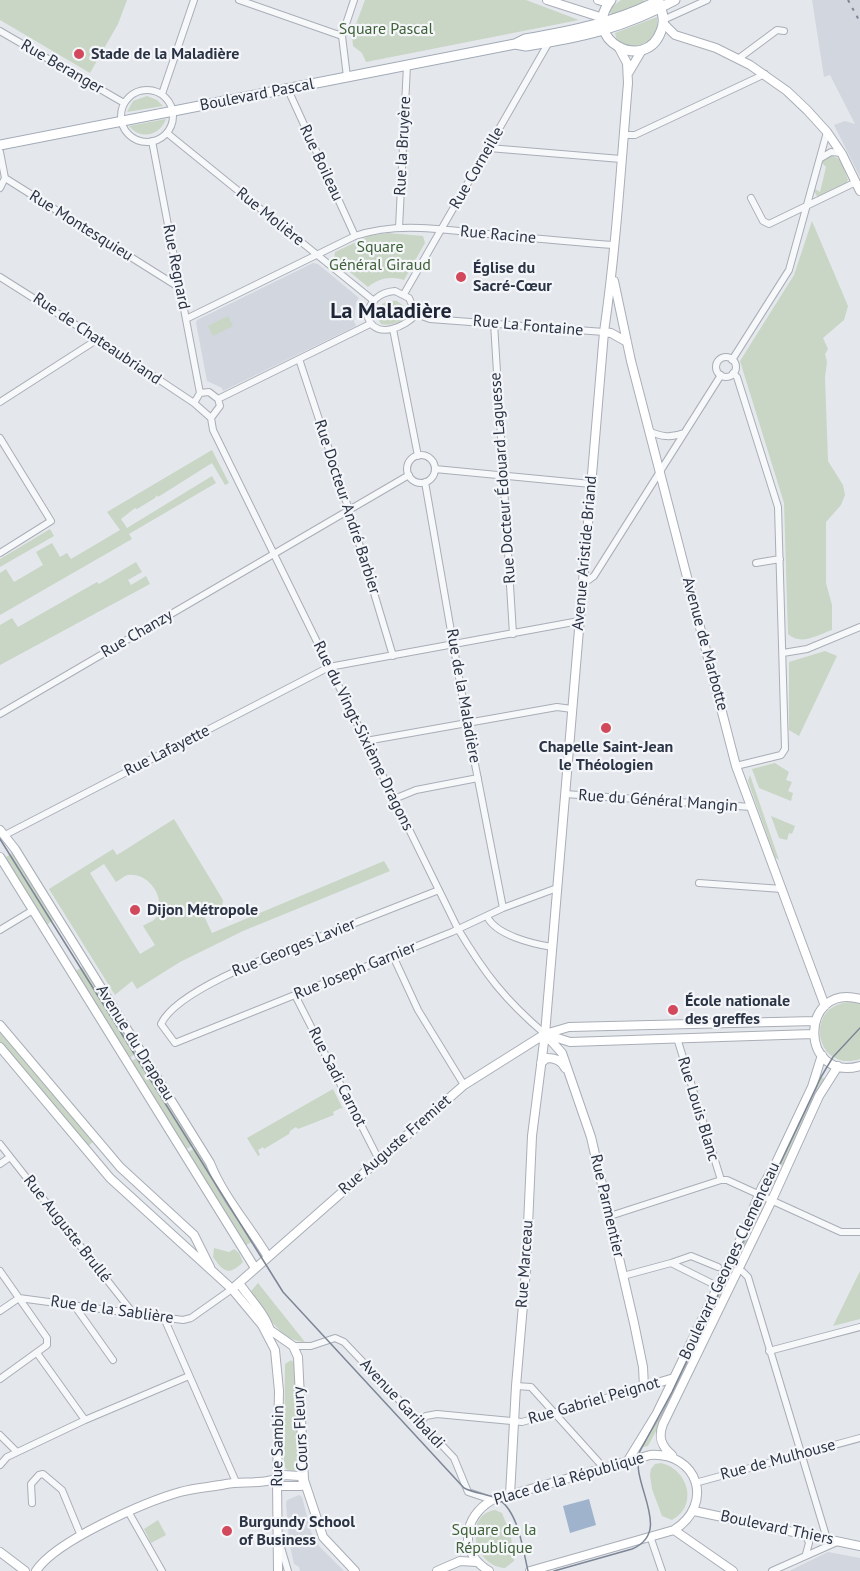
<!DOCTYPE html>
<meta charset="utf-8">
<style>
body{margin:0}
canvas{display:block;background:#e4e7ec}
</style>
<canvas width="860" height="1571"></canvas>
<script>
const ctx = document.querySelector('canvas').getContext('2d');
ctx.lineJoin = 'round';
function fill(path, color) { ctx.fillStyle = color; ctx.fill(path, 'evenodd'); }
function strokePath(path, color, width, dash) { ctx.strokeStyle = color; ctx.lineWidth = width; ctx.lineCap = dash ? 'butt' : 'round'; ctx.setLineDash(dash || []); ctx.stroke(path); }
function drawText(font, color, halo, rows, align = 'center') {
  ctx.font = font + ' "PT Sans",sans-serif'; ctx.lineWidth = 4.5; ctx.setLineDash([]); ctx.textBaseline = 'middle'; ctx.strokeStyle = halo; ctx.fillStyle = color; for (const [text, x, y, turn = 0] of rows) {
    ctx.save(); ctx.translate(x, y); ctx.rotate((+turn || 0) * Math.PI / 180); ctx.textAlign = isNaN(turn) ? turn : align; if (halo) ctx.strokeText(text, 0, 0); ctx.fillText(text, 0, 0); ctx.restore();
  }
}
fill(new Path2D(`
 M812,0H860V177L834,125L845,121L855,124L830,75L824,77Z
 M313,263L318,264L359,298L356,302L354,321L356,326L223,391L222,388L207,381L196,323L197,320Z
 M299,1495L302,1497L311,1532L319,1546L344,1571H300L299,1567L294,1564L289,1541L286,1503L287,1500Z
 M828,1552L860,1558V1571H789Z`), '#d2d6de');
fill(new Path2D(`
 M0,0H127L118,24L90,73L0,20Z
 M365,0H526L579,20L366,62L362,53L353,46L352,35Z
 M621,0H644L646,4L613,15L609,12L612,7Z
 M657,17C660,43 638,53 617,41L615,33Z
 M147,96L157,100L163,106L127,112L133,101Z
 M166,119C160,135 141,141 129,126Z
 M831,155L841,160L848,180L845,186L818,198L814,191L815,189L820,192L826,167L822,163L824,159Z
 M812,221L848,306L844,320L823,338L828,349L825,354L827,362L825,377L828,461L843,485L845,495L841,505L826,522V583L832,605V630C817,635 801,646 788,634L784,503L740,361L794,275Z
 M388,233L423,236L425,243L404,280C390,276 379,278 368,287L334,259L335,252L369,236Z
 M397,301L407,309L405,318C399,323 390,326 381,324L376,316C377,304 387,300 397,301Z
 M228,316L233,326L213,336L208,326Z
 M212,450L229,483L225,485L212,463L158,497L157,495L155,498L137,509L135,508L121,519L127,528L212,476L216,483L129,534L132,539L0,615V573L6,569L14,582L43,565L36,552L52,543L60,557L67,553L71,559L120,530L107,512Z
 M50,529L54,536L0,567V559Z
 M136,562L142,572L128,580L131,585L146,576L150,584L0,665V625L12,618L18,627L97,582L99,584Z
 M825,651L837,656L799,736L789,730V662Z
 M775,763L789,772L786,780L792,782L788,791L793,793L791,801L759,788L752,769Z
 M750,775L779,860L775,857L748,781Z
 M771,816L795,826L792,834L789,833L787,840L779,838Z
 M174,819L223,900L222,906L204,916L212,933L384,861L390,871L243,931L180,962L137,989L132,981L115,995L49,889L113,849L117,855ZM104,864L116,882C121,879 124,876 128,875C150,872 168,901 155,919C152,922 147,923 143,926L155,945L140,954L90,873Z
 M14,852L55,919L45,926L3,859Z
 M84,966L138,1052L128,1059L74,972Z
 M852,1002L860,1004V1059C815,1074 802,1003 852,1002Z
 M0,1028L94,1141L87,1147L0,1045Z
 M140,1056L195,1144L185,1150L130,1062Z
 M818,1075L827,1080L777,1186L768,1181Z
 M333,1089L343,1109L341,1108L333,1112L334,1115L298,1129L296,1127L290,1131L289,1134L264,1149L263,1147L258,1150L260,1155L258,1156L247,1138Z
 M197,1147L255,1240L245,1246L187,1153Z
 M755,1209L764,1213L662,1420L648,1446L639,1448Z
 M214,1248L229,1252L234,1249L239,1253L243,1262C228,1277 223,1271 213,1257Z
 M860,1271V1319L833,1326Z
 M258,1283L305,1342C279,1341 265,1311 251,1291Z
 M291,1360L296,1365L300,1465L297,1470L292,1471L286,1469L284,1464L285,1364Z
 M661,1463C688,1469 699,1506 672,1520L662,1516L652,1489L650,1475L651,1469L655,1464Z
 M495,1510L502,1513L511,1536L514,1561L505,1568C473,1566 463,1515 495,1510Z
 M158,1520L166,1535L151,1543L144,1529Z`), '#c9d6c5');
fill(new Path2D(`
 M589,1499L596,1525L570,1533L563,1506Z`), '#9fb4cc');
const street = new Path2D(`
 M239,0L342,36
 M663,20L707,0
 M0,31L124,103
 M738,59L777,30L784,31
 M347,77L342,36L354,0
 M289,89L290,94L355,236
 M121 116a26 26 0 1 1 52 0a26 26 0 1 1-52 0Z
 M162,94L194,0
 M167,133L374,301
 M623,135H635L765,74
 M152,141L200,393
 M489,148L621,159
 M0,152L5,178L180,288
 M821,158L831,152L841,153
 M0,188L5,178
 M751,198L763,221L769,224L856,182
 M399,228L407,65
 M0,277L98,339L194,403
 M395,291L409,298L416,314C406,327 376,340 368,318C367,302 380,292 395,291Z
 M404,294L549,42
 M416,314L430,319L604,332
 M186,319L355,236C398,221 444,230 488,234C530,238 572,242 613,245
 M494,323L513,634
 M393,329L418,456
 M716 367a10 10 0 1 1 20 0a10 10 0 1 1-20 0Z
 M299,359L349,510L393,656
 M732,360L789,270L827,132
 M733,373L737,377L778,507L785,749L781,755L736,766
 M209,392L218,399L220,406L211,418L194,403L200,393Z
 M218,399L370,324
 M0,402L98,339
 M211,418L213,430L458,929C485,974 505,1000 545,1034
 M649,431C661,437 671,438 684,433
 M0,438L51,521L0,553
 M407 469a14 14 0 1 1 28 0a14 14 0 1 1-28 0Z
 M435,469L591,484
 M425,482L467,723L503,908
 M756,563L780,559
 M583,584L594,576L721,375
 M783,653L807,649L860,627
 M0,714L409,475
 M366,741L557,707L572,709
 M565,794L751,807
 M394,799L416,790L478,778
 M5,835L329,667L579,621
 M699,883L782,889
 M439,890C403,904 368,918 332,932C292,948 178,987 161,1024L175,1043L452,932L503,908L557,888
 M487,916C495,935 533,944 552,947
 M0,930L33,910
 M393,956L418,1010L464,1085
 M295,995L379,1160
 M677,1038L721,1180
 M0,1144L133,1313
 M0,1164L10,1157
 M610,1216L721,1180H727L841,1232H860
 M671,1263L691,1256L718,1267
 M0,1271L47,1338V1345L0,1379
 M743,1272L748,1277L827,1539
 M623,1276L671,1263L711,1283
 M19,1298L183,1320L191,1318L232,1289
 M74,1305L113,1360
 M0,1311L19,1298
 M164,1318L236,1482
 M293,1346H311L335,1338L344,1342L454,1458L468,1492L492,1500
 M769,1351L860,1327
 M37,1353L85,1420
 M516,1386L531,1387L604,1468
 M420,1423L426,1416L437,1414L522,1422L644,1387
 M0,1435L17,1452
 M0,1465L7,1457L85,1420L189,1376
 M695,1483L860,1438
 M32,1503L31,1484L39,1475L43,1474L62,1490L81,1536
 M129,1513L162,1571
 M806,1535L809,1543L806,1554
 M650,1536L662,1571
 M280,1544L288,1571
 M772,1571L837,1542`);
const secondary = new Path2D(`
 M547,0L603,18
 M598,0L608,3
 M663,23L675,35L716,48L750,65L787,91L807,110L827,132L842,154L860,191
 M629,72L642,50
 M614,281L631,361L736,766L825,1006
 M604,332L611,333L627,342
 M0,830L15,849L210,1163C224,1198 249,1225 268,1257
 M0,857L255,1268
 M860,999C799,982 799,1083 860,1066
 M0,1025L120,1167L194,1235L210,1267
 M545,1034L562,1053L591,1137L634,1323L643,1367L644,1387L674,1378
 M545,1034L570,1042L813,1034
 M0,1047L110,1178L232,1289L262,1325L275,1350L279,1391L277,1480L278,1571
 M541,1063L547,1058C555,1058 562,1061 565,1068
 M239,1283C249,1298 264,1312 270,1330
 M232,1289L464,1085L545,1034L569,1027L815,1021
 M263,1325L293,1346L298,1357L304,1480L323,1537L355,1571
 M672,1455C661,1446 658,1437 663,1424L772,1200L819,1096L838,1066
 M627,1462L657,1413L674,1378L744,1232L762,1187L775,1165L812,1087L822,1055
 M277,1480L282,1486H301L304,1480
 M510,1495L516,1386L526,1270L532,1136L545,1034L604,332C616,249 621,166 628,83L627,63L619,48
 M694,1511L860,1546
 M674,1530L733,1571
 M0,1552L25,1571
 M36,1571C55,1541 145,1502 180,1492C195,1488 211,1487 226,1484C244,1481 269,1485 284,1475L299,1476L304,1480
 M437,1571L460,1561L477,1562
 M489,1571C458,1552 463,1517 492,1500L650,1455C698,1452 715,1504 674,1530L530,1571`);
const primary = new Path2D(`
 M611,0C579,40 646,74 661,31C665,22 663,12 658,4
 M515,44L526,46C582,37 624,28 675,0
 M0,145L515,44L525,39C570,31 618,22 659,0`);
strokePath(street, '#a9aeb7', 8);
strokePath(secondary, '#a9aeb7', 10);
strokePath(primary, '#a3abb8', 11);
strokePath(street, '#f7f8fa', 6);
strokePath(secondary, '#fff', 8);
strokePath(primary, '#fff', 9);
strokePath(new Path2D(`
 M0,839L283,1292L464,1488C474,1493 486,1494 496,1498C518,1508 523,1550 528,1571
 M554,1571L632,1549C675,1531 628,1482 640,1451L672,1392L821,1077L833,1057L860,1028`), '#7d8696', 1.5);
strokePath(new Path2D(`
 M848,0L860,22`), '#7d8696', 2, [3, 6]);
for (const [x, y, r, color] of [
 [79,54,6,"#d1495b"],
 [461,277,6,"#d1495b"],
 [606,728,6,"#d1495b"],
 [135,910,6,"#d1495b"],
 [673,1010,6,"#d1495b"],
 [227,1531,6,"#d1495b"]
]) { const dot = new Path2D(); dot.arc(x, y, r, 0, 2 * Math.PI); ctx.fillStyle = color; ctx.fill(dot); strokePath(dot, '#f4f6f9', 2); }
drawText('16px', '#3f6138', '#f4f6f9', [
 ["Square Pascal",386,29],
 ["Square",380,247],
 ["Général Giraud",380,265],
 ["Square de la",494,1530],
 ["République",494,1548]
]);
drawText('bold 16px', '#2b3445', '#f4f6f9', [
 ["Stade de la Maladière",91,54],
 ["Église du",473,268],
 ["Sacré-Cœur",473,286],
 ["Chapelle Saint-Jean",606,747,"center"],
 ["le Théologien",606,765,"center"],
 ["Dijon Métropole",147,910],
 ["École nationale",685,1001],
 ["des greffes",685,1019],
 ["Burgundy School",239,1522],
 ["of Business",239,1540]
], 'left');
drawText('16px', '#2b3445', '#f4f6f9', [
 ["Rue Beranger",62,67,30],
 ["Boulevard Pascal",257,95,-11],
 ["Rue la Bruyère",403,146,-87],
 ["Rue Boileau",321,163,65],
 ["Rue Corneille",477,168,-60],
 ["Rue Molière",270,217,39],
 ["Rue Montesquieu",81,226,32],
 ["Rue Racine",498,235,5],
 ["Rue Regnard",176,267,79],
 ["Rue La Fontaine",528,326,5],
 ["Rue de Chateaubriand",97,339,34],
 ["Rue Docteur Édouard Laguesse",503,478,-94],
 ["Rue Docteur André Barbier",347,507,72],
 ["Avenue Aristide Briand",585,553,-85],
 ["Rue Chanzy",137,634,-30],
 ["Avenue de Marbotte",705,644,75],
 ["Rue de la Maladière",463,696,80],
 ["Rue du Vingt-Sixième Dragons",363,736,64],
 ["Rue Lafayette",167,751,-27],
 ["Rue du Général Mangin",658,801,4],
 ["Rue Georges Lavier",294,948,-22],
 ["Rue Joseph Garnier",355,971,-22],
 ["Avenue du Drapeau",135,1043,58],
 ["Rue Sadi Carnot",337,1077,63],
 ["Rue Louis Blanc",698,1109,73],
 ["Rue Auguste Fremiet",395,1145,-41],
 ["Rue Parmentier",607,1206,77],
 ["Rue Auguste Brullé",67,1229,52],
 ["Boulevard Georges Clemenceau",730,1261,-65],
 ["Rue Marceau",525,1264,-86],
 ["Rue de la Sablière",112,1310,8],
 ["Rue Gabriel Peignot",594,1401,-16],
 ["Avenue Garibaldi",402,1404,47],
 ["Cours Fleury",301,1429,-93],
 ["Rue Sambin",278,1446,-89],
 ["Rue de Mulhouse",778,1460,-15],
 ["Place de la République",569,1479,-16],
 ["Boulevard Thiers",777,1528,12]
]);
drawText('bold 22px', '#1d2536', '#f4f6f9', [
 ["La Maladière",391,312]
]);
</script>
